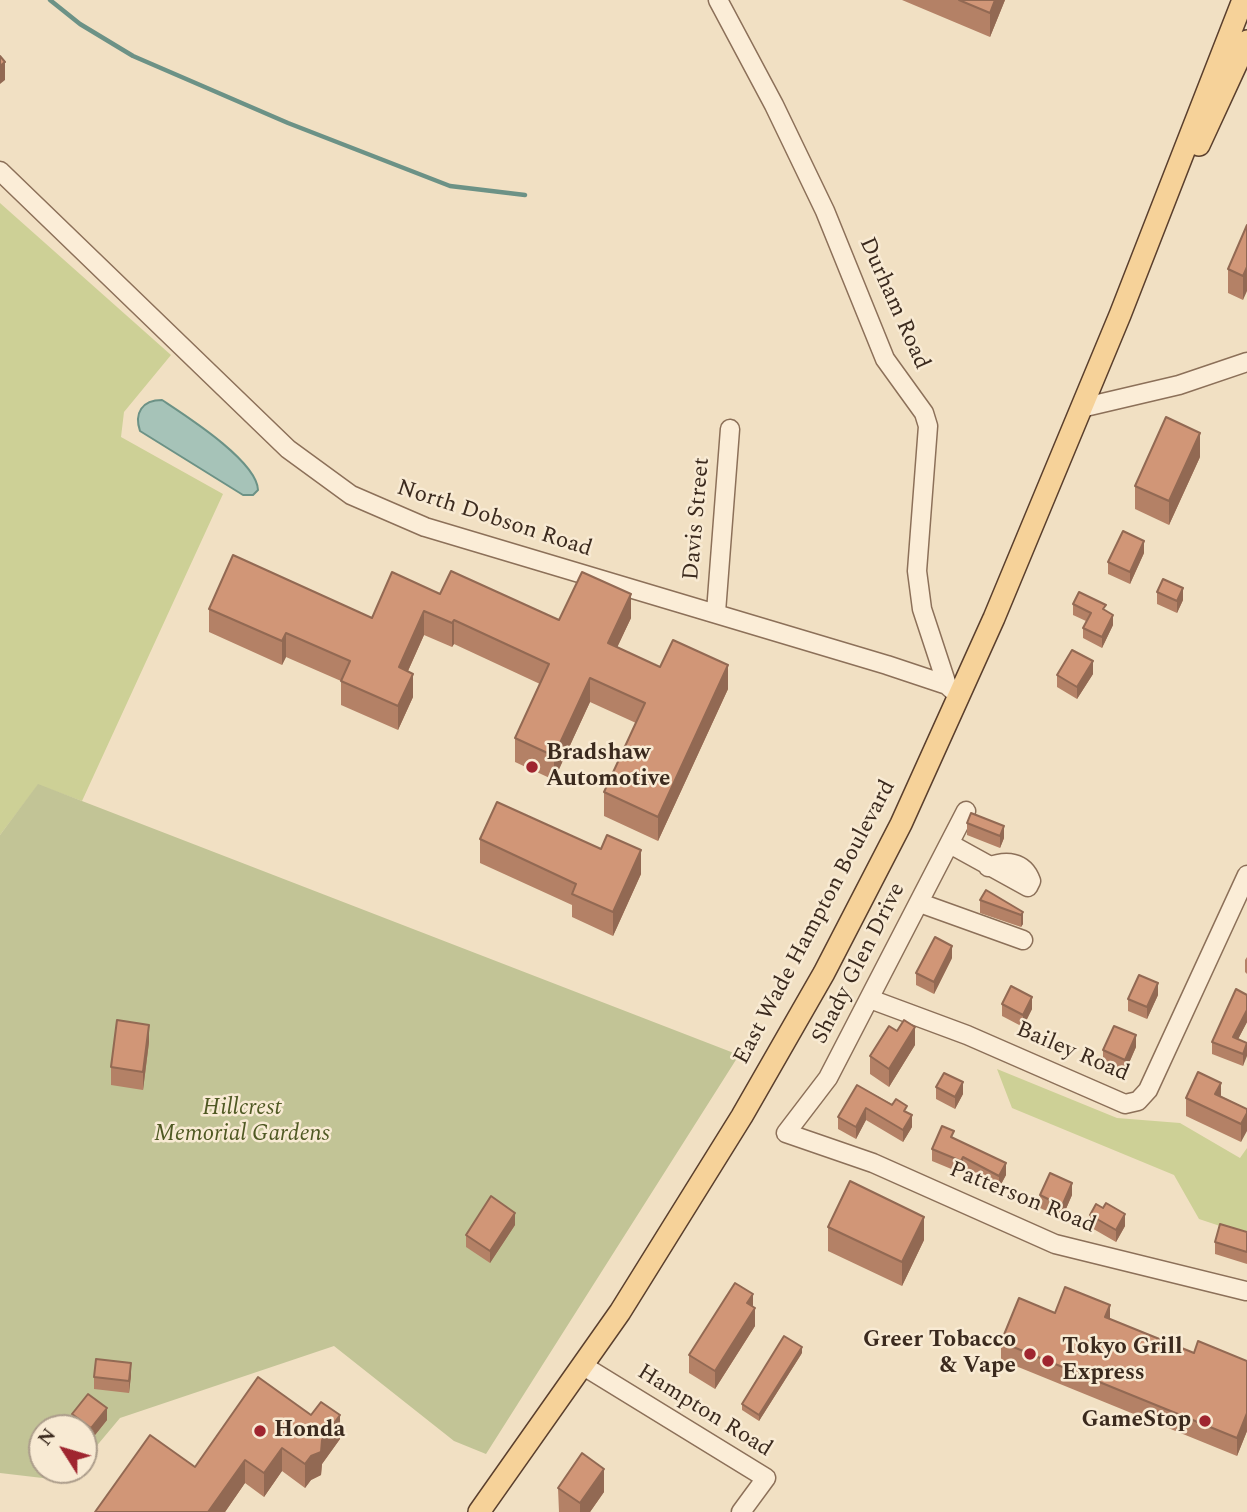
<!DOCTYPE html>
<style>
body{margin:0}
#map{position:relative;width:1247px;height:1512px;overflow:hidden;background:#f1e0c3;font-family:Spectral,serif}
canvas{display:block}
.north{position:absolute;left:28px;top:1414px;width:70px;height:70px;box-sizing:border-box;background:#f8ead3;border:2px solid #ac9d8b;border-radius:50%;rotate:307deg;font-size:19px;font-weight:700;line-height:28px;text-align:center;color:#3b2a1e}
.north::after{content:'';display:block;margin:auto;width:24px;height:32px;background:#9f252f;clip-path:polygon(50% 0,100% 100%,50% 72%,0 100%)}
</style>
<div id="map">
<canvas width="1247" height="1512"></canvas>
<div class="north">N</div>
</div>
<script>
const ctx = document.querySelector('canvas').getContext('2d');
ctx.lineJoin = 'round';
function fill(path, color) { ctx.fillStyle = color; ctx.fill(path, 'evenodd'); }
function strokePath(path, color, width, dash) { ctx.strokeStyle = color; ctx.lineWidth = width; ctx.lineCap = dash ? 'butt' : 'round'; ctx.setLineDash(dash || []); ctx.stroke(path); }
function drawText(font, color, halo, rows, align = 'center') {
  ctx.font = font + ' Spectral,serif'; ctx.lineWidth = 5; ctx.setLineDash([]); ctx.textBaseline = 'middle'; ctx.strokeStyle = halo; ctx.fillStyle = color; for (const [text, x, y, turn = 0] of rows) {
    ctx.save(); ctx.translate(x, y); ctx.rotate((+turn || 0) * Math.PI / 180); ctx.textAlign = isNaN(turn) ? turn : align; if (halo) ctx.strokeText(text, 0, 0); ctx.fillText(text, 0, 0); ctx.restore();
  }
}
fill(new Path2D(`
 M0,203L171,355L124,412L121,437L223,494L82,801L38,785L0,835Z
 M997,1069L1117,1118L1180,1123L1240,1158L1247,1148V1235L1199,1219L1174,1175L1012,1108Z`), '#cdd096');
fill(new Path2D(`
 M38,784L739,1055L486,1454L454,1441L334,1346L120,1418L84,1461V1428H42V1470H77L68,1481L0,1473V835Z`), '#c2c496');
const water = new Path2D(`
 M162,400C186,416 257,461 258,490L253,495H243L140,431C134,413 142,400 162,400Z`);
fill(water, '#a6c3b8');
strokePath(water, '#6c9286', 2);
strokePath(new Path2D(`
 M50,0L80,24L133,56L288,123L450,186L525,195`), '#6c9286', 4.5);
const minor = new Path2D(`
 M718,0L774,105L825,211L885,359L924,413L928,426L917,571L922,609L947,685
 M0,171L288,449L351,495L425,527L887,665L947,685L958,695
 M1081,408L1179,385L1247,362
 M716,612L730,429
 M966,811L828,1078L786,1133L873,1163L1055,1244L1246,1291
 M950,844L1028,887L1031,881C1024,861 1006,860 988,867
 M920,903L1023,940
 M870,999L967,1035L1125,1104L1138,1101L1148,1090L1247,875
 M582,1365L766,1478L741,1512`);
const major = new Path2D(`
 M1199,145L1247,41
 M479,1512L620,1312L742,1116L824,973L901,824L994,618L1120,315L1243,0`);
strokePath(minor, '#8c7059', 21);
strokePath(major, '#5a3f2d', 24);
strokePath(minor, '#fbedd7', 18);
strokePath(major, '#f6d299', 21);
fill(new Path2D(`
 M902,0H1005L990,37Z
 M1247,225L1243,300L1228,293V269Z
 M1200,457L1169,525L1135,509V486Z
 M1144,553L1130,584L1108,574V562Z
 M1157,592L1183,600L1177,613L1157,604Z
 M440,594L559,620L631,618L617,647L660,667L728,689L658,841L604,816V792L636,723L590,702L554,780L515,762V738L540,684L454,644L452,647L424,635L408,671L413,697L398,730L341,705V681L286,657L282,665L209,632V609L372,618Z
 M1073,604L1106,611L1113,625L1102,648L1083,638V628L1086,621L1073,615Z
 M1093,674L1077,699L1057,687V675Z
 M971,813L1004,838L1000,848L967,835V823Z
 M480,839L641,874L613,936L572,917V905L480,863Z
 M980,900L1023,912V924L1021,927L980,913Z
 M1247,957V974L1245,972V960Z
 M952,958L934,994L916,985V973Z
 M1158,995L1147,1019L1128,1011V999Z
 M1247,995V1022L1238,1039L1247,1043L1243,1066L1212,1054V1042Z
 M1002,1004L1032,1009L1023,1027L1002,1016Z
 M149,1042L143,1090L111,1085V1067Z
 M915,1045L889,1087L870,1074V1056Z
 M1136,1047L1125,1072L1103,1062V1050Z
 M857,1085L907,1112L912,1127L903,1142L866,1120L856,1139L838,1129V1117Z
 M936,1087L963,1094L955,1109L936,1099Z
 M1221,1096L1247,1109L1241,1142L1186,1116V1098Z
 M954,1138L1006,1175L999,1188L963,1169L961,1173L932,1161V1149Z
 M1040,1195H1072L1062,1218L1040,1208Z
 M1103,1208L1125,1226L1116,1242L1090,1227V1215Z
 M515,1225L490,1263L466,1247V1235Z
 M828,1227L924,1240L902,1286L828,1251Z
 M1247,1232V1264L1215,1254V1242Z
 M753,1307L755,1326L715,1389L689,1373V1355Z
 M1055,1313L1110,1319L1194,1353L1247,1361V1431L1237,1456L1001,1360V1342Z
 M802,1353L759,1421L742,1410V1404Z
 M131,1375L129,1393L94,1389V1377Z
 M258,1377L340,1439L322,1464L321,1475L311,1480L305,1488L282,1471L264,1497L245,1483L225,1512H95L195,1467Z
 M72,1414L107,1420L91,1440L84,1435V1428H75L72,1426Z
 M558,1488L604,1492L590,1512H559Z`), '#b48166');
fill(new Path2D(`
 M995,0H1005L990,37V13Z
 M5,62V80L0,84V66Z
 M1247,267V291L1243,300V276Z
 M1200,433V457L1169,525V501Z
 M1144,541V553L1130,584V572Z
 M1183,588V600L1177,613V601Z
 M631,594V618L608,667V643Z
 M424,611V635L399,691V667Z
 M1113,615V625L1102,648V637Z
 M454,620V644L452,647V623Z
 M286,633V657L282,665V641Z
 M1093,661V674L1077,699V687Z
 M728,665V689L658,841V817Z
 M413,674V697L398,730V706Z
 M590,678V702L554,780V756Z
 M1004,826V838L1000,848V836Z
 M641,850V874L613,936V912Z
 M1023,912V924L1021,927V915Z
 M952,946V958L934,994V982Z
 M1158,983V995L1147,1019V1007Z
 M1032,997V1009L1023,1027V1015Z
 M1247,1010V1022L1233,1049V1037Z
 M149,1025V1042L143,1090V1072Z
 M915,1027V1045L889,1087V1069Z
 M1136,1035V1047L1125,1072V1060Z
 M1247,1044V1056L1243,1066V1054Z
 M963,1082V1094L955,1109V1097Z
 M1221,1083V1101L1215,1094Z
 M866,1108V1120L856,1139V1127Z
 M1247,1113V1131L1241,1142V1124Z
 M912,1115V1127L903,1142V1130Z
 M963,1157V1169L961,1173V1161Z
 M1006,1163V1175L999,1188V1176Z
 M1072,1183V1195L1062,1218V1206Z
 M515,1213V1225L490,1263V1251Z
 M1125,1214V1226L1116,1242V1230Z
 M924,1217V1240L902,1286V1262Z
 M753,1294V1311L755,1308V1326L715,1389V1371L747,1303Z
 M1110,1305V1323L1105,1317Z
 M802,1347V1353L759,1421V1415Z
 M131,1363V1375L129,1393V1381Z
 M107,1408V1420L91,1440V1428Z
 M1247,1413V1431L1237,1456V1438Z
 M340,1415V1439L322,1464L321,1475L311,1480L305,1488V1464Z
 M282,1448V1471L264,1497V1473Z
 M245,1460V1483L225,1512H208Z
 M604,1469V1492L590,1512H580V1503Z`), '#926953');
const building = new Path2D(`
 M959,0H995L990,13Z
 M0,56L5,62L0,66Z
 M1247,225V267L1243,276L1228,269Z
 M1166,417L1200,433L1169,501L1135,486Z
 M1123,531L1144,541L1130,572L1108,562Z
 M233,555L372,618L392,572L440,594L451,571L559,620L582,572L631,594L608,643L660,667L673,640L728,665L658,817L604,792L645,703L590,678L554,756L515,738L549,664L454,620L452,623L424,611L399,667L413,674L398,706L341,681L350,661L286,633L282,641L209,609Z
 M1163,579L1183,588L1177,601L1157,592Z
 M1079,592L1106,605L1103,609L1113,615L1102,637L1083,628L1091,613L1073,604Z
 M1072,650L1093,661L1077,687L1057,675Z
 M497,802L601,849L607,835L641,850L613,912L572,894L576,884L480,839Z
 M971,813L1004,826L1000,836L967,823Z
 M986,890L1023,912L1021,915L980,900Z
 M935,937L952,946L934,982L916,973Z
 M1139,975L1158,983L1147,1007L1128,999Z
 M1011,986L1032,997L1023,1015L1002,1004Z
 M1236,989L1247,995V1010L1233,1037L1247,1043L1243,1054L1212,1042Z
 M117,1020L149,1025L143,1072L111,1067Z
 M904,1020L915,1027L889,1069L870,1056L889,1026L897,1031Z
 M1114,1026L1136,1035L1125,1060L1103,1050Z
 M1198,1072L1221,1083L1215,1094L1247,1109V1113L1241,1124L1186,1098Z
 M944,1073L963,1082L955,1097L936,1087Z
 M857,1085L892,1105L896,1099L907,1106L904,1111L912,1115L903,1130L866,1108L856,1127L838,1117Z
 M942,1126L954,1131L951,1137L1006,1163L999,1176L963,1157L961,1161L932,1149Z
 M1050,1173L1072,1183L1062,1206L1040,1195Z
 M850,1181L924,1217L902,1262L828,1227Z
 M491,1196L515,1213L490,1251L466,1235Z
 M1106,1203L1125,1214L1116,1230L1090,1215L1096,1204L1103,1208Z
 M1220,1224L1247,1232V1252L1215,1242Z
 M735,1283L753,1294L747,1303L755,1308L715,1371L689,1355Z
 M1065,1287L1110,1305L1105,1317L1194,1353L1198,1341L1247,1361V1413L1237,1438L1001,1342L1019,1298L1055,1313Z
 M784,1336L802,1347L759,1415L742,1404Z
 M96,1359L131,1363L129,1381L94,1377Z
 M258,1377L311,1415L321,1402L340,1415L322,1440L321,1452L311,1456L305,1464L282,1448L264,1473L245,1460L208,1512H95L150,1435L195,1467Z
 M88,1394L107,1408L91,1428L72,1414Z
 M582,1453L604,1469L580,1503L558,1488Z`);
fill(building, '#d19677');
strokePath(building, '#926953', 2);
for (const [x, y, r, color] of [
 [532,767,7,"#9f252f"],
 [1030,1354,7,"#9f252f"],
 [1048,1361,7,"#9f252f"],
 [1205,1421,7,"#9f252f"],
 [260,1431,7,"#9f252f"]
]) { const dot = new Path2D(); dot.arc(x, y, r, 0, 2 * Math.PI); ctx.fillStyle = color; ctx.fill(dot); strokePath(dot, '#f8ead3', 2.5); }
drawText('23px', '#3b2a1e', '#f8ead3', [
 ["Durham Road",893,304,66],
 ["Davis Street",698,519,-85],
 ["North Dobson Road",494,520,18],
 ["East Wade Hampton Boulevard",816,923,-62],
 ["Shady Glen Drive",860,964,-63],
 ["Bailey Road",1072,1053,23],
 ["Patterson Road",1022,1199,22],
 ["Hampton Road",704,1412,32]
]);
drawText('bold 23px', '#3b2a1e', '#f8ead3', [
 ["Bradshaw",546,754],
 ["Automotive",546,780],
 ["Greer Tobacco",1016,1341,"right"],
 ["& Vape",1016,1367,"right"],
 ["Tokyo Grill",1062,1348],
 ["Express",1062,1374],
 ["GameStop",1191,1421,"right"],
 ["Honda",274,1431]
], 'left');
drawText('italic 23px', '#4f5923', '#f8ead3', [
 ["Hillcrest",242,1109],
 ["Memorial Gardens",242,1135]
]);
</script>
